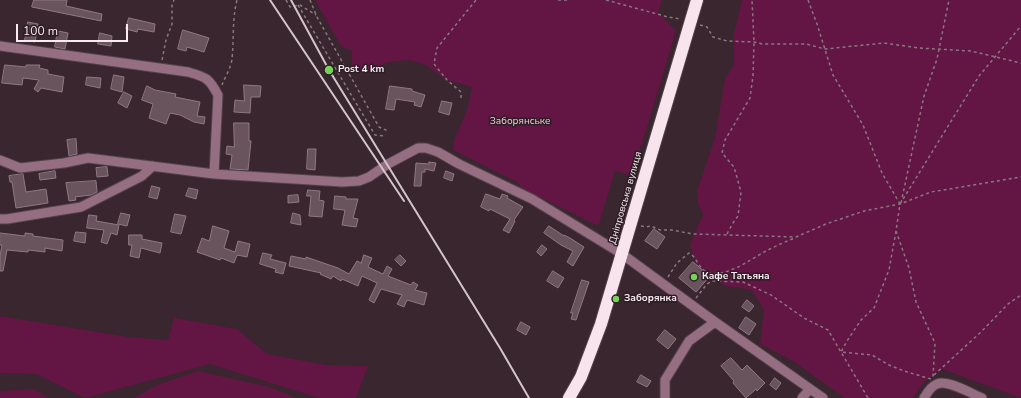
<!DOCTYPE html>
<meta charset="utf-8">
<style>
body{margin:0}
#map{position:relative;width:1021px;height:398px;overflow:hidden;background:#39262f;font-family:"Nunito Sans",sans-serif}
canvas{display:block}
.scale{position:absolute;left:16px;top:24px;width:112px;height:18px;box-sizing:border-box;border:2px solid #f8ebf1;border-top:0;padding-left:5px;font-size:12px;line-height:14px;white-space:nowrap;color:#f8ebf1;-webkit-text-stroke:3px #2e1d25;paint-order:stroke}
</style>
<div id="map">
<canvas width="1021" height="398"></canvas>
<div class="scale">100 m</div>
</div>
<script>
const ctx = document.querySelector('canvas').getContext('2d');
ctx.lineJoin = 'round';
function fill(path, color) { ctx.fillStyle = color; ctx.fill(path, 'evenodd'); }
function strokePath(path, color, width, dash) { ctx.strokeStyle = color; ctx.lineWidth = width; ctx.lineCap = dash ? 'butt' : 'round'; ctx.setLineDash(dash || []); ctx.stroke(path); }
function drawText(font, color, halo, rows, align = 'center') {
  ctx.font = font + ' "Nunito Sans",sans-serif'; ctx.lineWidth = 3; ctx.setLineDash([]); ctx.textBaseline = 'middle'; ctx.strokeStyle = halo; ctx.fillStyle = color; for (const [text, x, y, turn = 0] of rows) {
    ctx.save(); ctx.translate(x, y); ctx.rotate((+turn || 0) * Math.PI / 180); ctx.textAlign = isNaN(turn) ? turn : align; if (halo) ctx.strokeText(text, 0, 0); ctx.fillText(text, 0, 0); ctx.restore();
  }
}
fill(new Path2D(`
 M315,0H662L658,12L676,31L642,144L629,175L615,171L599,224L596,225L522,188L517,182L453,150L455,138L467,110L472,87L447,80L424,64L408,60L389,62L357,74L352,65V51L341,46Z
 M742,0H1021V398L942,369L923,383L913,398H845L793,361L760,344L764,310L752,290L725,286L696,264L690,245L703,214L698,204L697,191L715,138L725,79L734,64L733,37Z
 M0,316L128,337L168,340L174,318L237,329L267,354L327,365L368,366L356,398H319L210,364L85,398L36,374L0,373Z
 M198,371L270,387L296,398H134L157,385Z
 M33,389L49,398H0V391Z`), '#631543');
const building = new Path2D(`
 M34,0H67L66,6L102,14L101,21L32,7Z
 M129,18L155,24L154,32L138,29L137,32L126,29Z
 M28,22L38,24L35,42L25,40Z
 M183,30L209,38L204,52L187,47L186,51L178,49Z
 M58,31L68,33L65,49L55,47Z
 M100,33L112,36L111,46L98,44Z
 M5,65L26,67V65H40L39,68L48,70V74L64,77L62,92L41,88L38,92L34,89L39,80L23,78L22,85L2,83Z
 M114,75L124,77L122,92L111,89Z
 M87,77L101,78L100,88L86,85Z
 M244,85L261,86L260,97H251L250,113L234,112L235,100L244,101Z
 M147,86L155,90L176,94L175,97L200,102L197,116L205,117L204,124L194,122L180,115L170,113L166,124L149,118L153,104L142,100Z
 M390,86L412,89V91L425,95L421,107L414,105L415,102L396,99L394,110L386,109Z
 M124,92L132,96L127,108L118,103Z
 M442,101L452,103L449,115L439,112Z
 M234,123H249V141H251L248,170L230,169L232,155L226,154L227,146L234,147Z
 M76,139L77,154L69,156L67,140Z
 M308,149H316L315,170L307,169Z
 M429,162L436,163L434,171L425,169V172H422L421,186H414L416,163L429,164Z
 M107,167L108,176L97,177L96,168Z
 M55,171L56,178L40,180L39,174Z
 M446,171L454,174L452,181L444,178Z
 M23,174L26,192L46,189L48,203L16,208L12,182H10L9,176Z
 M96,181L97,192L91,195L75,197L76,200L69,201L66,183Z
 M152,186L160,188L157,199L149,197Z
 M189,188L198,190L196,199L186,196Z
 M308,190L320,191L319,200L324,201L322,217L309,216L311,196H307Z
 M486,194L500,199L502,194L508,196L507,198L523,207L514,220L515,221L509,233L503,230L510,219L490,209L489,211L481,207Z
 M298,195L299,202L288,203V196Z
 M335,196L346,197V199H358L353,218L358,219L356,227L342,225L345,210L334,209Z
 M121,213L130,215L127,226L118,224Z
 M293,213L300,215L301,225L291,223Z
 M175,214L186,216L181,234L171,232Z
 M89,215L97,216L96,221L119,225L117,235L111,233L107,244L101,242L104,230L87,228Z
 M213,226L229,231L224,248L235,252L238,241L250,244L247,257L237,255L234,263L221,258L220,260L197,252L202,238L209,241Z
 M549,226L564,236V235L570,238L584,247L573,266L567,262L573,251L561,245L544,233Z
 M654,229L665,237L657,249L645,241Z
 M76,232L86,233L85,243L74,241Z
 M0,233L25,236V233L33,234V236L63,240L62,251L45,248V252L28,250V252L7,250L3,271H0V256L2,245H0Z
 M129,235H142V239L162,243L160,253L141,248L139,258L130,256L132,245H129Z
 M542,245L547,249L541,256L537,252Z
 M263,253L272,255L270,259L286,263L283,274L275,272L276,269L260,264Z
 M364,255L372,258L368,267L383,274L387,266L392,269L388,276L411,285L413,282L418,285L415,290L427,293L424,305L407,300L404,307L397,304L402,295L381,289L374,303L369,300L377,283L362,276L358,286L342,279L341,281L333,276L331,279L320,274L321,273L289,266L291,256L306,259V257L338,268L349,274L357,261L361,263Z
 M400,255L406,261L401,266L395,260Z
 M693,262L710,276L696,292L679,278Z
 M553,271L564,278L558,288L547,281Z
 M582,280L589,282L576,320L571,319L573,313H571Z
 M747,300L754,306L749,312L742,307Z
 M746,317L756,324L749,335L739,328Z
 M521,322L530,327L526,335L517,330Z
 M665,330L676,339L668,349L657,340Z
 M731,358L742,370L747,365L765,383L757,391L756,389L746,398L733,383L734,381L721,366Z
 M641,375L651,381L647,387L637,382Z
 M775,378L781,383L776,390L770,385Z`);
fill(building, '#69545e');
strokePath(building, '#8f7882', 1);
const minor = new Path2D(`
 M0,46L188,72C206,77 209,78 218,95L214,174
 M0,160L20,168L64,163L88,158L214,174L342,182L359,181L369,177L388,164L418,148H426L438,152L459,164L532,199L622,254L715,322L823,398
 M0,219H7L81,207L142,176L153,166
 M665,398V380L689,341L715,322
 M802,398L810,389
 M924,398C927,393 931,386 937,384C947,379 972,394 982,398`);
const highway = new Path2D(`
 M569,398L581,377L601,324L697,0`);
strokePath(minor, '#54424a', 11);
strokePath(highway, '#54424a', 14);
strokePath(new Path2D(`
 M286,0L290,7L300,5L316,15
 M310,0L317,17L379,127L388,131
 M558,0H567
 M606,0L668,17L681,19
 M808,0L817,24L833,75L863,125L882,173L900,204L896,231L909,268L916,302L935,343L933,376L932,377
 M298,5L375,135L386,136
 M700,25L707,27L713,37L727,41L754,42L762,44H806L825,49L884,43L919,48L971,51L1021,63
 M162,60L166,40L172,24V4L174,0
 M222,85C225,77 231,68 232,59C234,39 232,20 237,0
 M461,98V92L447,80L434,64L437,48L476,0
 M901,203L924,96L937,59L949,0
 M900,204L979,76L1021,26
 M641,226L646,227L651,226L660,230H671L694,234L796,237L826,224L864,211L900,204L931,192L1021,177
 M896,231L889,270L874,308L861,320L847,341L841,352L872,355L889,365L904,371L931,379
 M727,234L733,223L738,216L741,192L734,167L722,153L725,140L750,98L753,76L754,42L752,0
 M668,277L677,263L689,253C697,257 698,268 707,272C724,279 750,260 764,252C774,247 784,242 795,238
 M696,298L707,284L712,281L743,282L771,295L804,318L828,330L868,398
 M934,375L981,332L1008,304L1021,295`), '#897880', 1.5, [3, 3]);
strokePath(minor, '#956e81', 9);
strokePath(highway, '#f8e4ed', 12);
strokePath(new Path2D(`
 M270,0L404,201
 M291,0L329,70L500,348L529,398`), '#d3c5cc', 2);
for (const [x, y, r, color] of [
 [329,70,5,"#76d25a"],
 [694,277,4,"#76d25a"],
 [616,299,4,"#76d25a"]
]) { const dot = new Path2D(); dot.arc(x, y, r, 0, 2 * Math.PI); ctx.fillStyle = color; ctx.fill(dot); strokePath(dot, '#2e1d25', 1.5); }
drawText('bold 10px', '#f8ebf1', '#2e1d25', [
 ["Post 4 km",338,70],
 ["Кафе Татьяна",702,277],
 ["Заборянка",624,299]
], 'left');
drawText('10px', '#f5c4db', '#2e1d25', [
 ["Заборянське",520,122]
]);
drawText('10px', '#f8ebf1', '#2e1d25', [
 ["Дніпровська вулиця",626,198,-74]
]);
</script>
